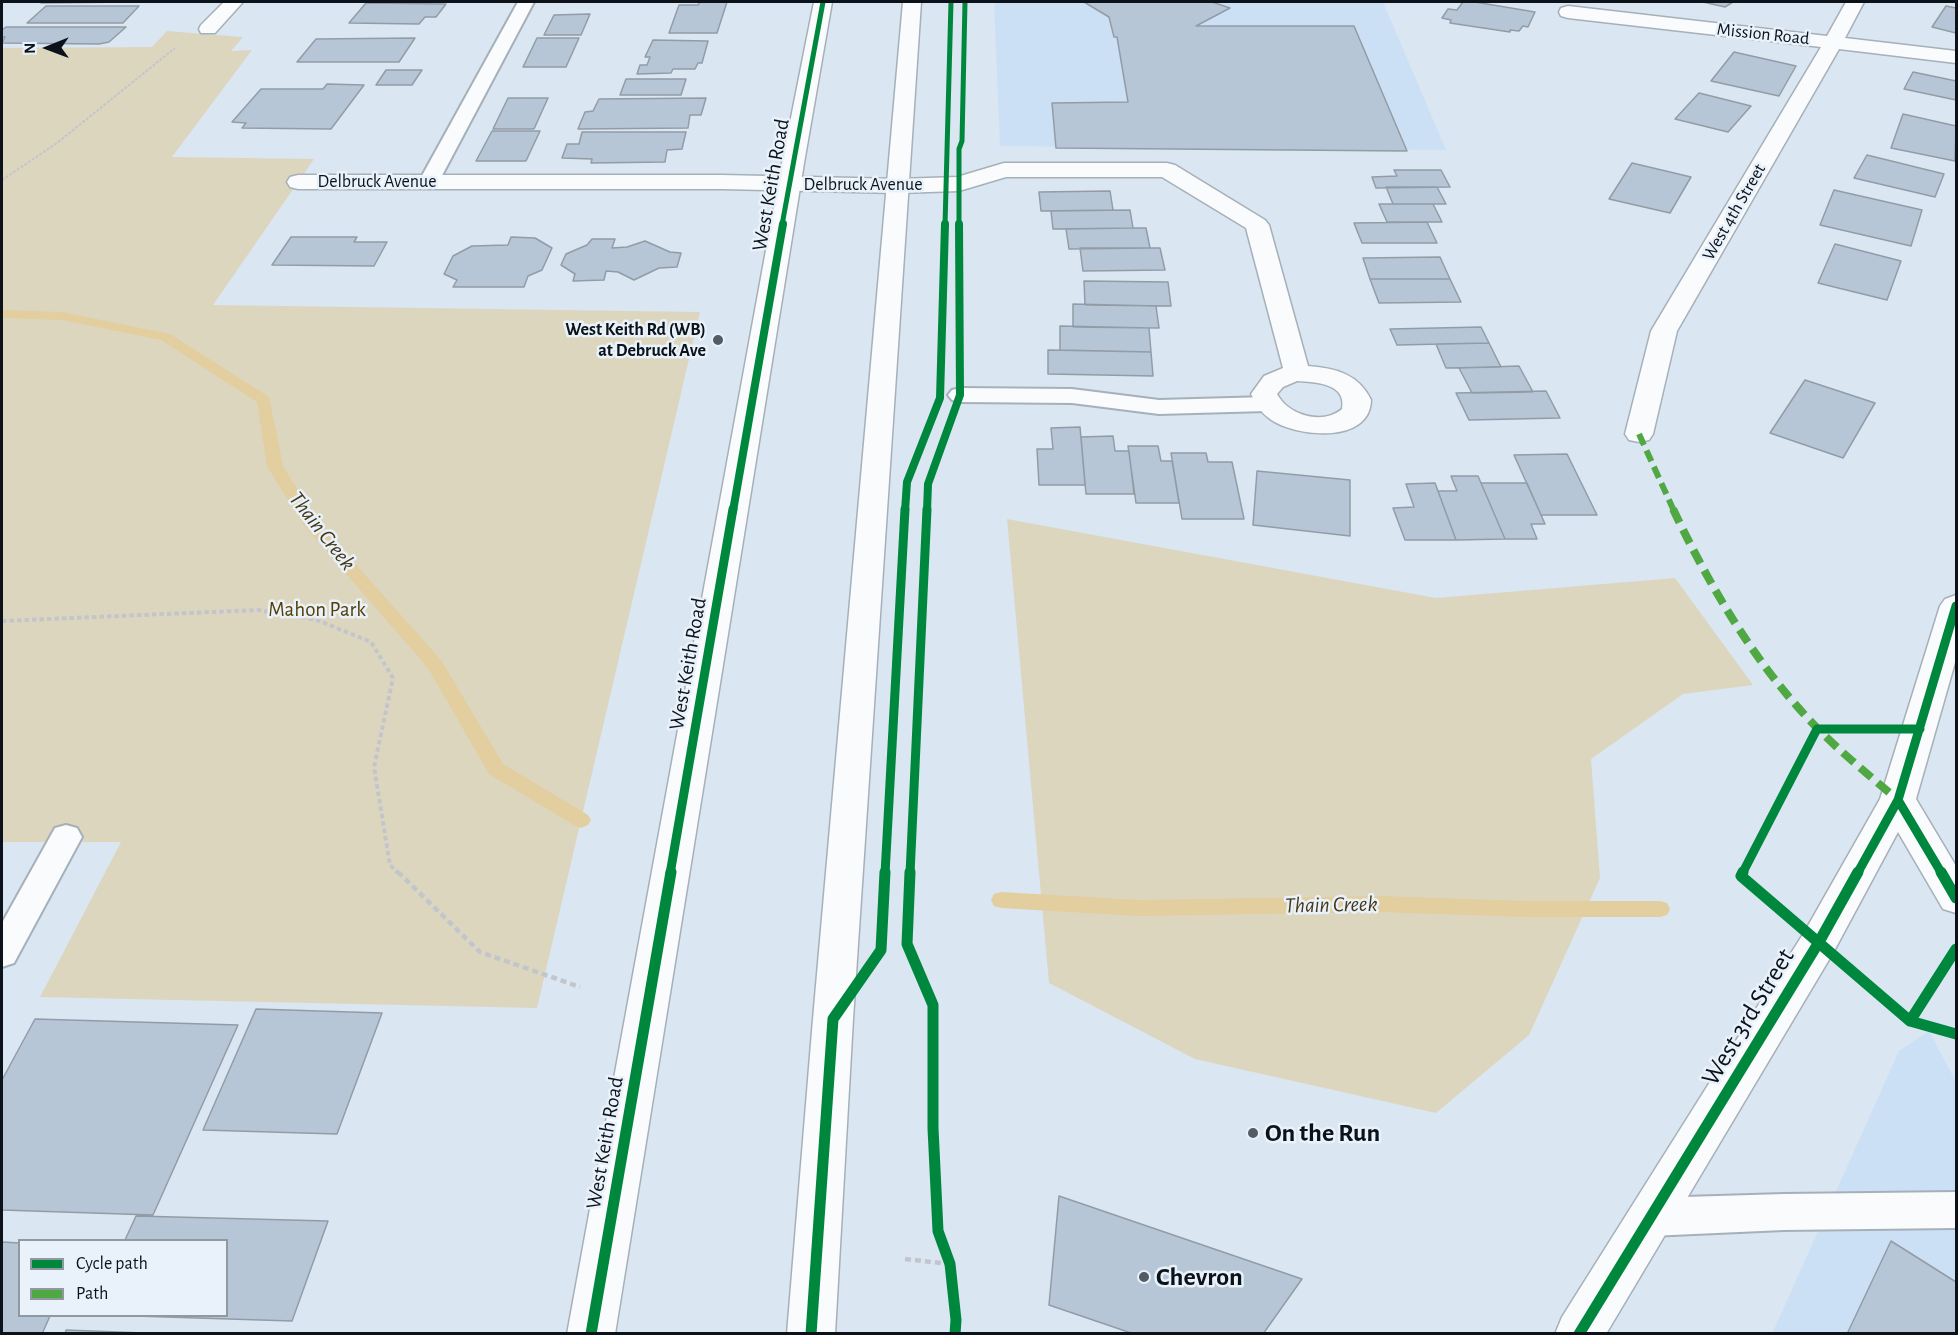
<!DOCTYPE html>
<style>
body{margin:0}
#map{position:relative;width:1958px;height:1335px;overflow:hidden;background:#dae6f2;font-family:"Alegreya Sans",sans-serif}
canvas{display:block}
.frame{position:absolute;inset:0;border:3px solid #0b1219;pointer-events:none}
.legend{position:absolute;left:18px;top:1239px;width:210px;height:78px;box-sizing:border-box;background:#e9f1fa;border:2px solid #9098a0;margin:0;padding:8px 10px;list-style:none;font-size:18px;color:#0b1219}
.legend li{display:flex;align-items:center;gap:12px;height:30px}
.legend b{width:30px;border:2px solid #9098a0}
.north{position:absolute;left:18px;top:18px;width:60px;height:60px;-webkit-text-stroke:4px #e9f1fa;paint-order:stroke;rotate:269deg;font-size:16px;font-weight:700;line-height:24px;text-align:center;color:#0b1219}
.north::after{content:'';display:block;margin:auto;width:21px;height:27px;background:#0b1219;clip-path:polygon(50% 0,100% 100%,50% 72%,0 100%)}
</style>
<div id="map">
<canvas width="1958" height="1335"></canvas>
<div class="frame"></div>
<ul class="legend">
<li><b style="height:8px;background:#00873e"></b>Cycle path</li>
<li><b style="height:8px;background:#50a842"></b>Path</li>
</ul>
<div class="north">N</div>
</div>
<script>
const ctx = document.querySelector('canvas').getContext('2d');
ctx.lineJoin = 'round';
function fill(path, color) { ctx.fillStyle = color; ctx.fill(path, 'evenodd'); }
function strokePath(path, color, width, dash) { ctx.strokeStyle = color; ctx.lineWidth = width; ctx.lineCap = dash ? 'butt' : 'round'; ctx.setLineDash(dash || []); ctx.stroke(path); }
function drawText(font, color, halo, rows, align = 'center') {
  ctx.font = font + ' "Alegreya Sans",sans-serif'; ctx.lineWidth = 5; ctx.setLineDash([]); ctx.textBaseline = 'middle'; ctx.strokeStyle = halo; ctx.fillStyle = color; for (const [text, x, y, turn = 0] of rows) {
    ctx.save(); ctx.translate(x, y); ctx.rotate((+turn || 0) * Math.PI / 180); ctx.textAlign = isNaN(turn) ? turn : align; if (halo) ctx.strokeText(text, 0, 0); ctx.fillText(text, 0, 0); ctx.restore();
  }
}
fill(new Path2D(`
 M994,2H1383L1446,150L1000,146Z
 M1929,1031L1956,1082V1333L1772,1334L1899,1051Z`), '#cce0f5');
fill(new Path2D(`
 M167,31L243,37L231,51L252,50L172,157L314,159L213,305L700,312L537,1008L40,997L121,842H2V48L152,47Z
 M1007,519L1436,598L1675,578L1753,685L1683,694L1591,759L1600,878L1529,1035L1436,1113L1195,1059L1049,983Z`), '#ddd6bf');
fill(new Path2D(`
 M2,310L62,312L170,334L269,397L283,466L317,521L441,660L503,764L588,815L591,820L588,825L581,828L574,825L489,774L428,668L303,524L267,466L257,402L161,340L62,320L2,318Z
 M1001,892L1139,900L1379,896L1526,901H1660L1667,903L1670,909L1667,915L1660,917H1526L1379,912L1139,916L1001,908L994,906L991,900L994,894Z`), '#e2ce9e');
const building = new Path2D(`
 M42,2H132L41,3Z
 M700,2H727L717,33H669L679,5H698Z
 M1084,2H1212L1230,8L1196,26H1354L1407,151L1056,148L1052,103L1128,102L1117,37H1114L1109,17Z
 M1463,2H1475L1535,12L1528,27L1523,26L1519,31L1510,30V32L1450,23L1451,20L1442,18L1448,9L1457,10Z
 M1703,2H1733L1725,7Z
 M366,3L446,4L436,17H425L419,24L349,23Z
 M46,6H139L123,23H27Z
 M1946,6L1956,8V33L1932,27Z
 M590,14L581,35H544L554,15Z
 M6,27H126L109,42L99,44L2,43L5,37H2V30Z
 M415,38L399,62H297L316,39Z
 M537,38H579L566,67H523Z
 M653,40L708,41L702,63H698L695,69H673L671,73L637,74L640,65H647L650,57H645Z
 M1734,52L1796,66L1779,96L1711,81Z
 M386,70H422L412,85H376Z
 M1913,72L1956,81V100L1904,89Z
 M626,79H686L681,95H620Z
 M327,84L364,85L331,129L242,128L246,123L232,122L261,89H323Z
 M1699,93L1751,106L1728,132L1675,119Z
 M508,98H548L534,129H493Z
 M706,98L701,115H690L688,128L578,129L585,112L593,111L599,99Z
 M1903,114L1956,126L1955,161L1891,148Z
 M492,131H540L526,161H476Z
 M582,132H686L682,149L667,150L665,162L591,163L592,159L562,158L567,144H579Z
 M1867,155L1944,174L1935,197L1854,178Z
 M1632,163L1691,177L1670,213L1609,199Z
 M1394,170H1441L1450,187L1376,188L1372,177L1397,176Z
 M1386,187H1437L1446,204H1393Z
 M1834,190L1922,210L1911,246L1820,225Z
 M1110,191L1113,210L1041,211L1039,192Z
 M1379,204H1433L1442,222H1387Z
 M1130,210L1133,228L1053,229L1051,211Z
 M1427,222L1437,243H1362L1354,223Z
 M1133,228H1146L1150,248L1069,249L1066,229Z
 M291,237H357L354,242H387L374,266L272,265Z
 M511,237L535,238L552,248L542,270L528,276L524,287H453L457,280L444,274L453,256L472,246L508,245Z
 M592,239H615L612,248L627,247L645,241L670,252L681,253L677,267L659,268L634,280L618,272L606,271L604,280L573,281L575,274L561,265L566,254L587,245Z
 M1835,244L1901,261L1887,300L1818,283Z
 M1080,248H1160L1165,270L1083,271Z
 M1440,257L1450,279H1370L1363,258Z
 M1370,279H1450L1461,302L1379,303Z
 M1084,281L1168,282L1171,306L1085,305Z
 M1073,304L1156,306L1159,328L1073,327Z
 M1060,326L1149,328L1151,352L1060,350Z
 M1481,327L1489,343L1397,345L1390,329Z
 M1489,343L1501,367L1446,368L1436,344Z
 M1048,350L1151,352L1153,376L1048,374Z
 M1519,366L1533,392L1472,393L1459,368Z
 M1805,380L1875,403L1843,458L1770,433Z
 M1546,391L1560,418L1469,420L1456,393Z
 M1080,427L1085,485H1039L1037,449H1053L1051,428Z
 M1113,436L1115,451H1129L1134,494H1086L1081,437Z
 M1128,446H1158L1161,461H1172L1179,503H1136Z
 M1171,453H1206L1208,462H1232L1244,519H1182Z
 M1567,454L1597,515H1541L1514,455Z
 M1257,471L1350,480V536L1253,525Z
 M1451,476H1478L1505,539L1456,540L1438,491H1457Z
 M1435,483L1456,540H1405L1393,508L1414,507L1406,484Z
 M1481,483H1527L1545,524H1531L1537,539H1505Z
 M256,1009L382,1013L337,1134L203,1130Z
 M35,1019L238,1025L153,1215L2,1210V1080Z
 M1059,1196L1302,1279L1263,1334H1134L1049,1305Z
 M136,1216L328,1221L292,1321L134,1316H226V1240H125Z
 M1891,1241L1956,1282V1334H1847Z
 M2,1242L20,1243V1316H50L42,1334H2Z
 M66,1330L170,1334H65Z`);
fill(building, '#b6c6d6');
strokePath(building, '#939ca6', 1.5);
const service = new Path2D(`
 M518,2H534L438,183L435,187H421L418,183Z
 M960,388L1072,389L1159,400L1267,397L1275,399L1279,404L1275,409L1267,411L1159,414L1072,403L960,402L952,400L948,395L952,390Z
 M66,825L77,828L82,837L14,963L2,967V923L55,828Z
 M1956,1192V1228L1784,1230L1650,1236L1636,1230L1631,1217L1636,1204L1650,1198L1784,1194Z`);
const minor = new Path2D(`
 M224,2H243L215,33H201L199,29L201,25Z
 M1846,2H1864L1845,38L1956,51V63L1839,49L1677,331L1653,434L1649,440L1639,442L1629,440L1625,434L1651,331L1821,47L1568,18L1561,16L1559,12L1561,8L1568,6L1827,36Z
 M1004,163H1167L1175,165L1265,220L1269,225L1308,366C1335,368 1359,374 1371,400C1370,445 1295,437 1270,419C1261,413 1256,404 1251,394L1264,376L1283,368L1246,228L1162,177H1006L959,191L898,193L722,189H298L290,187L287,182L290,177L298,175H722L898,179L957,177ZM1297,381C1315,382 1347,383 1342,409C1323,425 1289,416 1277,394L1283,387Z`);
const secondary = new Path2D(`
 M814,2H832L804,163L615,1334H567L782,163Z
 M903,2H921L853,1019L835,1334H787L813,1019Z
 M1956,595V659L1916,799L1956,866V913L1943,909L1898,832L1833,953L1606,1334H1555L1562,1317L1805,931L1880,799L1940,606L1945,599Z`);
strokePath(service, '#a6b0b8', 4);
strokePath(minor, '#a6b0b8', 3);
strokePath(secondary, '#a6b0b8', 3);
strokePath(new Path2D(`
 M2,180L57,143L175,48`), '#c2c5cb', 2, [3, 1.5]);
strokePath(new Path2D(`
 M2,621L258,610L317,620L371,642L393,678L374,767L390,865L399,874`), '#c2c5cb', 4, [4.5, 3]);
strokePath(new Path2D(`
 M398,872L480,952L580,987
 M905,1259L950,1264`), '#c2c5cb', 4.5, [6, 4]);
fill(service, '#f9fbfd');
fill(minor, '#f9fbfd');
fill(secondary, '#f9fbfd');
strokePath(new Path2D(`
 M1639,434L1674,511`), '#50a842', 6, [12, 6]);
strokePath(new Path2D(`
 M1673,509C1711,589 1757,667 1819,730C1844,755 1871,777 1898,800`), '#50a842', 8, [15, 8]);
strokePath(new Path2D(`
 M782,225L823,2
 M945,225L951,2
 M959,225V149L962,141L965,2`), '#00873e', 5);
strokePath(new Path2D(`
 M733,511L783,224
 M905,511L907,482L940,398L945,224
 M927,511L928,484L960,395L959,224`), '#00873e', 8);
strokePath(new Path2D(`
 M1898,800L1942,874
 M670,874L733,509
 M885,874L905,509
 M910,874L927,509
 M1742,874L1817,729H1920
 M1857,874L1898,800L1956,606`), '#00873e', 9);
strokePath(new Path2D(`
 M910,872L907,944L933,1005V1128L938,1231L950,1264L956,1320L955,1334
 M1743,872L1741,876L1910,1021L1956,1034
 M1941,872L1956,898
 M1910,1021L1956,949
 M591,1334L671,872
 M811,1334L833,1019L881,950L885,872
 M1579,1334L1819,942L1858,872`), '#00873e', 11);
for (const [x, y, r, color] of [
 [718,340,6,"#535c65"],
 [1253,1133,6,"#535c65"],
 [1144,1277,6,"#535c65"]
]) { const dot = new Path2D(); dot.arc(x, y, r, 0, 2 * Math.PI); ctx.fillStyle = color; ctx.fill(dot); strokePath(dot, '#e9f1fa', 2); }
drawText('18px', '#0b1219', '#e9f1fa', [
 ["Mission Road",1763,34,6],
 ["Delbruck Avenue",377,182],
 ["Delbruck Avenue",863,185],
 ["West 4th Street",1734,212,-60]
]);
drawText('bold 18px', '#0b1219', '#e9f1fa', [
 ["West Keith Rd (WB)",706,330],
 ["at Debruck Ave",706,351]
], 'right');
drawText('21px', '#0b1219', '#e9f1fa', [
 ["West Keith Road",771,185,-80],
 ["West Keith Road",688,664,-80],
 ["West Keith Road",605,1143,-80]
]);
drawText('21px', '#564002', '#e9f1fa', [
 ["Mahon Park",317,610]
]);
drawText('italic 22px', '#463818', '#e9f1fa', [
 ["Thain Creek",322,531,52],
 ["Thain Creek",1331,905,-1]
]);
drawText('26px', '#0b1219', '#e9f1fa', [
 ["West 3rd Street",1748,1017,-59]
]);
drawText('bold 26px', '#0b1219', '#e9f1fa', [
 ["On the Run",1265,1133],
 ["Chevron",1156,1277]
], 'left');
</script>
